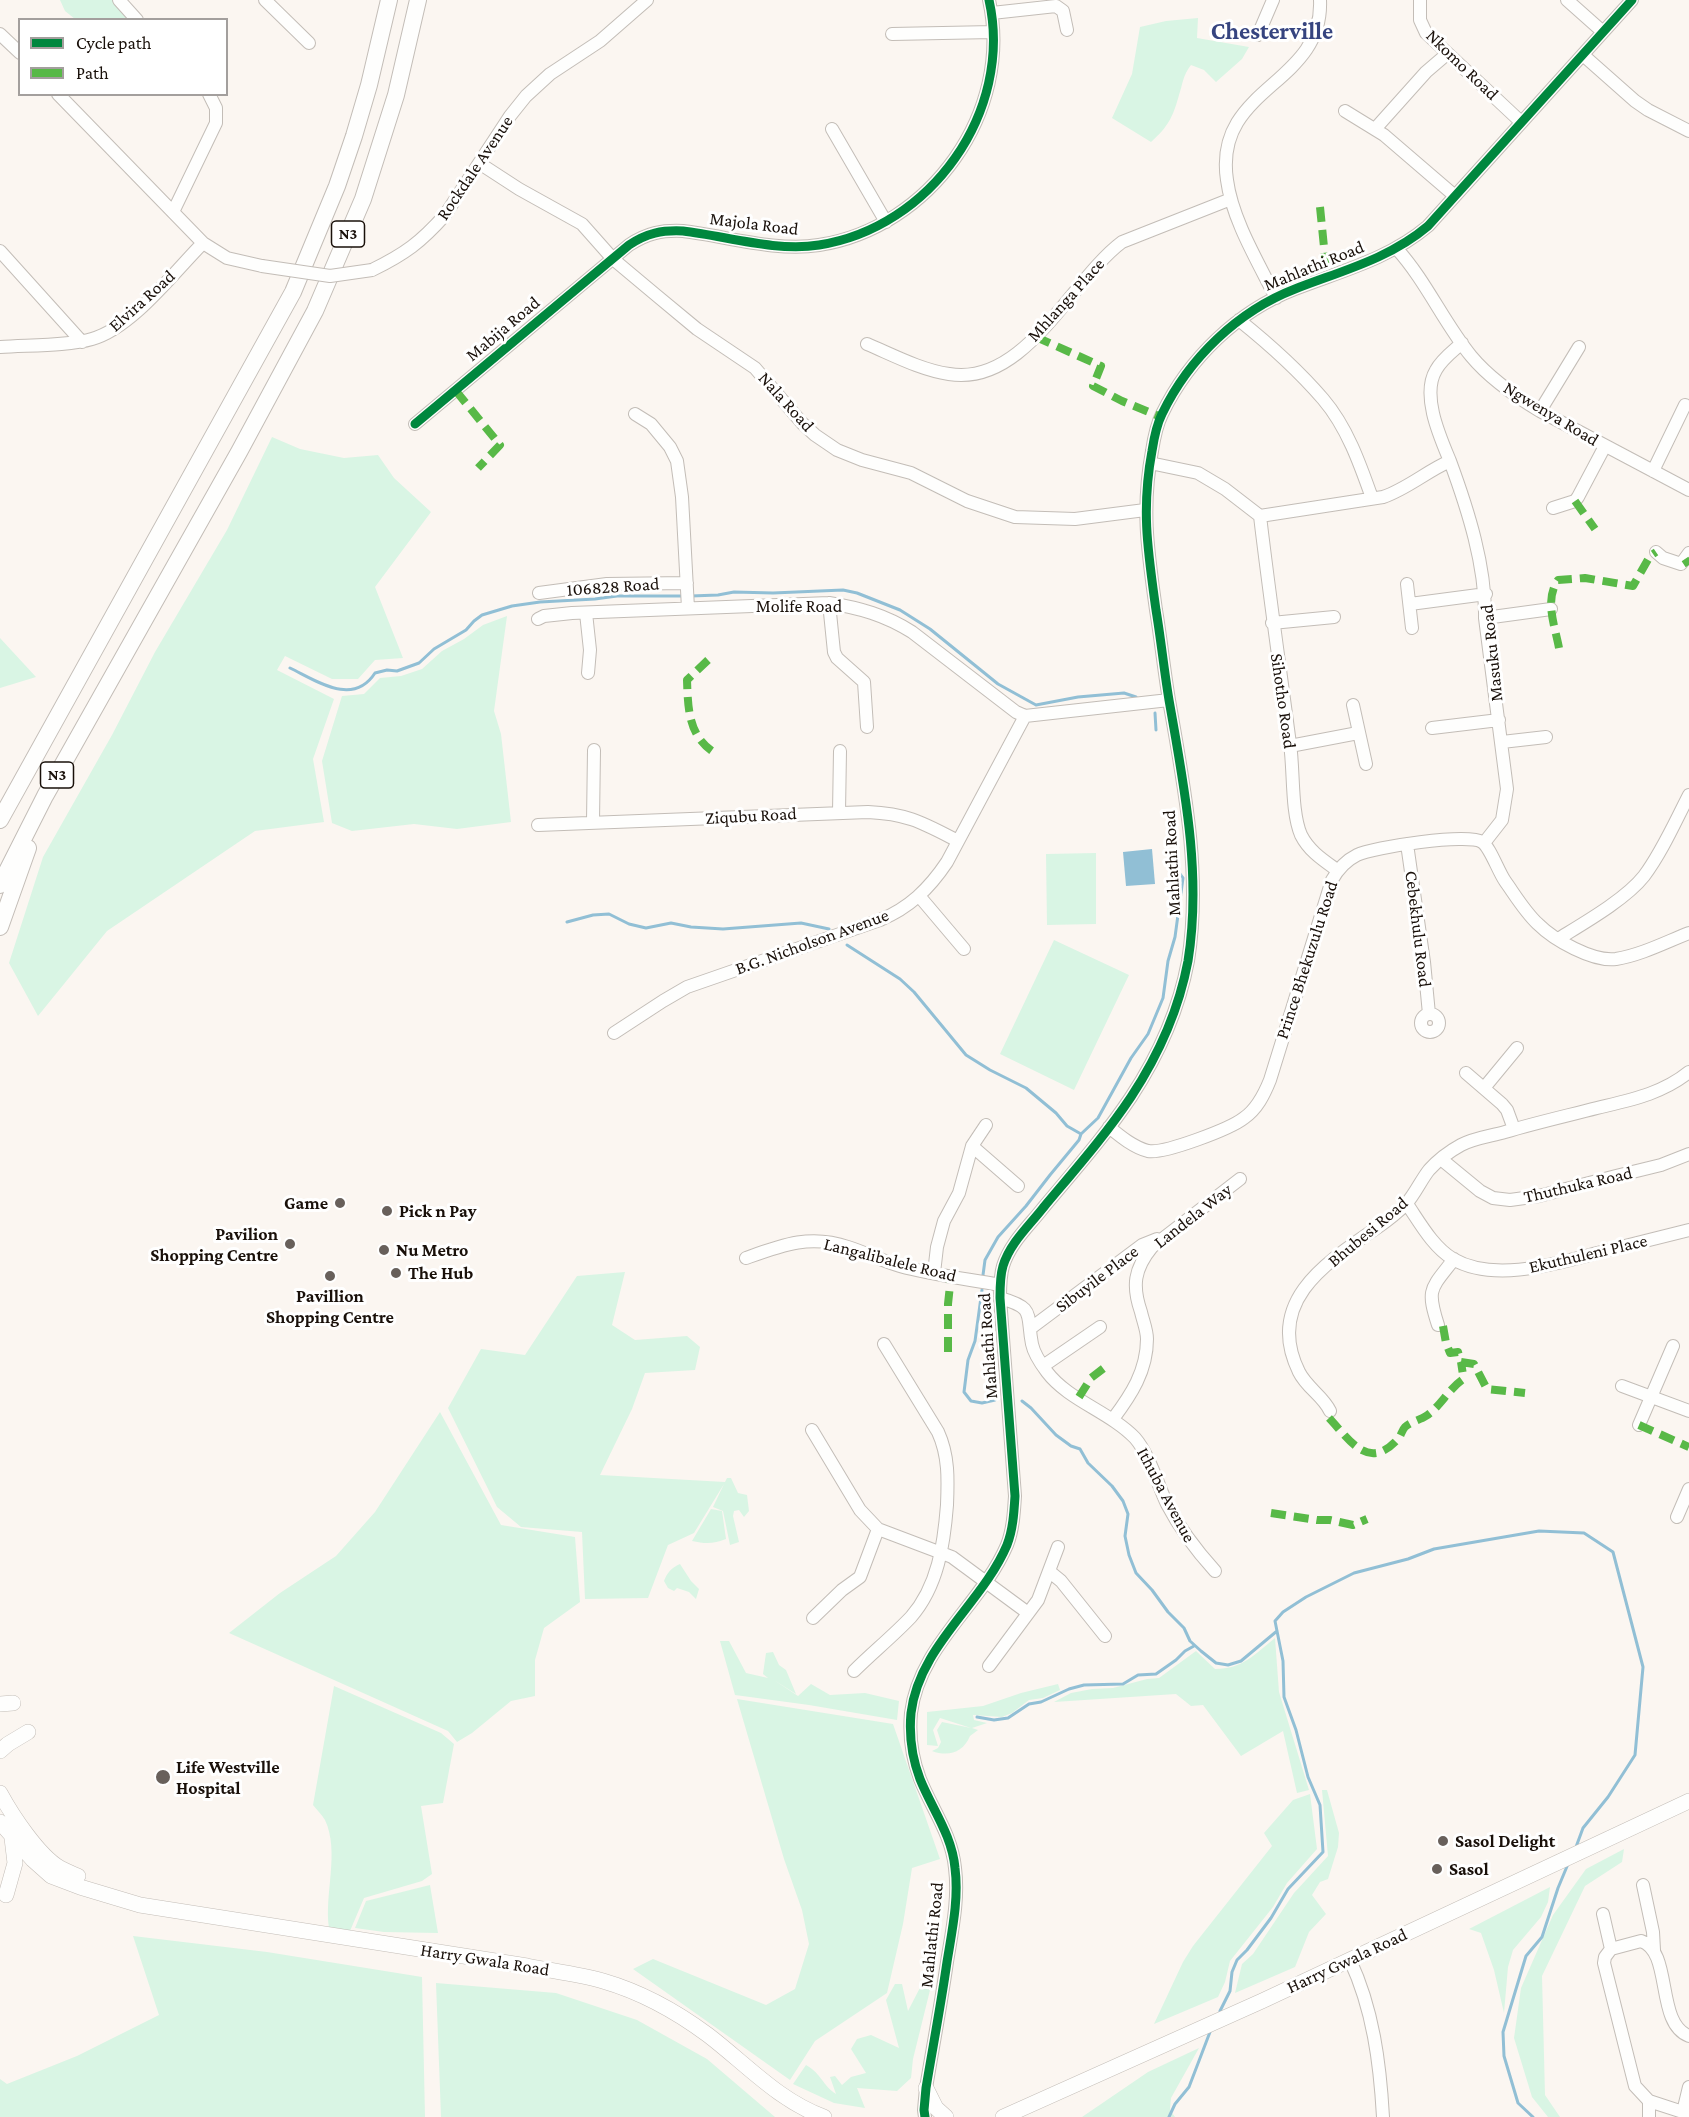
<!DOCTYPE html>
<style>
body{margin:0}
#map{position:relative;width:1689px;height:2117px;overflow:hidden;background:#fbf6f1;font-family:"Crimson Pro",serif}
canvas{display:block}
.legend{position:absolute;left:18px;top:18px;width:210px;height:78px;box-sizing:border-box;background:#fff;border:2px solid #a39f9d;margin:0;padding:8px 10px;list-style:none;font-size:18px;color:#19100a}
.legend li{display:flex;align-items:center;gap:12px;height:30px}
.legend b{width:30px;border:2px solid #a39f9d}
</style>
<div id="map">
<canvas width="1689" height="2117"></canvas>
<ul class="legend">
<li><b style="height:8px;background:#00873e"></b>Cycle path</li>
<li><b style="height:8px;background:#58b947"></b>Path</li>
</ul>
</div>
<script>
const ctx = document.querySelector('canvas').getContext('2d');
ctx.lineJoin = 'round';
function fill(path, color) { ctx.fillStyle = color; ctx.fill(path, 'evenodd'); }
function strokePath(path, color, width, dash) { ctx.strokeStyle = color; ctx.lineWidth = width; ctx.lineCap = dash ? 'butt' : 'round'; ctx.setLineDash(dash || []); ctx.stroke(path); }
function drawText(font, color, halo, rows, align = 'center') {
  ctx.font = font + ' "Crimson Pro",serif'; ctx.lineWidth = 6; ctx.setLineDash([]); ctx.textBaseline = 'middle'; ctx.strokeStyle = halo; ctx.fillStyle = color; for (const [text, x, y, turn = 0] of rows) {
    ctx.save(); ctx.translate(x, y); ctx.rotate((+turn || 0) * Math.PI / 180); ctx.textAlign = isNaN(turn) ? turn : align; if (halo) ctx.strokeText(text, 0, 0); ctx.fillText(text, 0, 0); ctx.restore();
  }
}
fill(new Path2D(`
 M60,0H112L129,19H75L65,11Z
 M1198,18L1197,38L1249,47L1242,59L1216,82L1204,70L1191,65C1183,75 1183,83 1179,95C1173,117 1168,127 1151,142L1112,118L1132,74L1140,27L1166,21Z
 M272,437L300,449L344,458L378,455L394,478L431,512L375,587L403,658L375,660L358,679H332L285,656L277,670L334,699L313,759L324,822L255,831L107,931L38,1016L9,963L43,857L112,735L155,652L227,530Z
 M507,616L494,711L501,734L511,822L457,829L414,824L352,831L332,823L322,761L342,696L364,694L380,678L401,676L422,669L442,651L464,639L483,625Z
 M0,638L36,677L0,688Z
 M1096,853V924L1047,925L1046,854Z
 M1054,940L1129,975L1074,1090L1000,1054Z
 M625,1272L612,1325L635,1340L687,1336L700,1347L695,1370L645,1373L632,1409L600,1475L725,1482L727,1478H731L738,1493L747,1495L749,1511L744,1517L739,1510L734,1511L733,1516L739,1542L730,1545L723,1511L713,1507L724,1484L694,1533L668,1545L648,1598L585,1599L582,1532L521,1527L497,1507L448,1408L481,1349L525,1355L577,1276Z
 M440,1412L501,1525L575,1537L580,1602L544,1628L535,1660V1696L511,1701L472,1733L457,1742L448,1731L229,1633L280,1593L336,1556L375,1512Z
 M711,1509L722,1511L726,1539C714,1544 705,1544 692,1541Z
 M680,1564L691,1581L699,1589L696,1599L689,1592L677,1588L674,1591L668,1588L664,1581C667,1573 671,1568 680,1564Z
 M1275,1638L1279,1692L1309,1790L1297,1793L1283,1731L1241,1756L1203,1705L1191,1706L1176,1694L1054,1702L1071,1693L1092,1689L1113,1688L1147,1679L1159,1678L1196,1651L1215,1669C1243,1669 1255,1654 1275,1638Z
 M720,1641H729L746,1673L768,1678L763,1674L766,1653L773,1652L779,1665L786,1670L796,1694L774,1680L798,1696L811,1684L830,1695L865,1693L899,1701L897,1720L809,1705L735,1695Z
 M1058,1684L1060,1690L1043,1698L1029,1700L1012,1713L1002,1717L973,1715L974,1720L987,1723L972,1728L978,1730L970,1736C963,1753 948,1757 932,1751L938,1748L941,1742L937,1730L942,1722L971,1728L940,1718L933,1730L938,1746L927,1745V1712L983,1706L1021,1693Z
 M334,1686L441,1733L454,1744L443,1803L421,1806L432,1874L422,1881L364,1898L350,1931L329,1928C324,1894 340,1852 325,1820C322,1815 317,1810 313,1805Z
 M737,1699L893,1724L940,1859L912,1868L903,1924L887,1993L815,2041L790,2080L633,1969L653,1959L766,2005L795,1989L809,1944L802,1910L784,1859Z
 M1322,1790H1327L1339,1833L1338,1847L1328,1879L1320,1882L1312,1895L1326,1914L1309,1932L1295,1967L1235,1993L1242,1964L1253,1954L1294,1893L1328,1856Z
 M1310,1794L1317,1849L1287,1883L1273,1907L1230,1961L1225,1982L1218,1997L1154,2024L1183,1962L1193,1946L1272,1846L1264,1833L1293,1800Z
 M1624,1849L1622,1862L1585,1886L1542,1976L1545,2095L1560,2117H1548L1532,2097L1514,2038L1521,1988L1553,1915L1586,1869Z
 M430,1885L438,1933L384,1932L355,1928L366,1901Z
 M1550,1887L1548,1902L1541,1917L1513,1950L1508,1967L1504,2013L1494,1970L1481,1933L1469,1929Z
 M133,1936L267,1952L422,1977L425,2117H0V2079L7,2084L77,2056L159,2015Z
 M934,1974L913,2059L911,2078L897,2091L857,2088L865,2108L834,2103L793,2084L806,2065C822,2074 822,2085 836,2094L830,2077L835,2076L842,2085L851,2077L866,2073L851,2049L857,2039L871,2035L899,2048L886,2000L895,1984H902L908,2011L925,1978Z
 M436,1983L556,1993L637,2020L707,2059L775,2117H441Z
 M1199,2048L1171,2098L1170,2110L1175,2117H1082L1148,2072Z`), '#d9f5e4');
fill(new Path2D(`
 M1152,849L1155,884L1126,886L1123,852Z`), '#91bfd5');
strokePath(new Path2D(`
 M691,596L718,595L734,592L773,593L843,590L857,593L900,610L930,629L998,684L1036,705L1078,697L1124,693L1136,697
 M290,668C317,681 353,707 375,673L387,670L397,671L419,663L434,649L466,630L474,621L482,615L512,606L540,602L595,599L617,596H684
 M1155,713L1156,730
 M567,922L593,915L609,914L629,924L646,928L671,923L691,927L723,929L801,923L829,929
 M847,945L900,979L914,992L966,1055L990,1070L1026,1088L1056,1113L1067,1126L1081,1134
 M983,1275L985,1260L998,1237L1026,1206L1050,1175L1079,1140L1081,1134L1098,1118L1131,1058L1148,1034L1163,998L1168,961L1175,937L1183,878L1176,869L1175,861
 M982,1290L975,1341L968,1360L964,1392L971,1401L982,1403L995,1400
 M1022,1401L1031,1408L1056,1435L1071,1446L1080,1449L1088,1463L1112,1486L1123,1501L1128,1514L1125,1536L1129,1555L1136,1573L1152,1590L1168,1612L1184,1628L1190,1641L1201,1651L1216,1663L1228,1665L1241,1661L1277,1631
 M977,1717L994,1720L1008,1718L1029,1704L1041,1702L1069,1689L1084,1685L1123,1684L1138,1675L1156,1674L1176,1660L1185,1651L1194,1646
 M1220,2011L1230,1991L1232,1972L1237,1960L1247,1950L1271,1918L1288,1889L1323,1852L1320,1805L1308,1777L1296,1730L1284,1697L1283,1661L1275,1621L1283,1612L1306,1597L1354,1573L1408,1559L1434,1549L1539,1531L1584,1533L1613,1552L1643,1667L1635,1755L1608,1797L1583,1828L1576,1847
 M1169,2117L1175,2104L1189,2087L1210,2032
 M1533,2117L1518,2103L1504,2056L1503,2032L1526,1956L1542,1937L1558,1888L1568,1864`), '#91bfd5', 3);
const minor = new Path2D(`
 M119,0L137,20
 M265,0L309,43
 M1420,0V20L1426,33L1521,122
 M1567,0L1603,32
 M992,13L1056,6L1063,11L1067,30
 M0,34L20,53
 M892,34L993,32
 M1258,35L1273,0
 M1583,55L1635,101L1648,110L1689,131
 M58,94L203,243L227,258L262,266
 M1345,111L1384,135L1455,196
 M832,129L886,222
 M1375,129L1426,72L1447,54
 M479,163L519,189L582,224L613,259L656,295L697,329L755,368L802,423L815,435L837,450L862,460L911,473L967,501L1015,517L1075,519L1145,510
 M173,212L216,123V108L209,94
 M1397,249C1426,281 1444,323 1471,356C1490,379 1515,396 1540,411L1689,490
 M0,251L82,342
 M372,270C405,254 421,242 445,215L510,116L526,96L550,74L600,41L647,0
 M1276,298C1258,262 1232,219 1227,180C1213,86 1324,86 1320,0
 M1239,320C1269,344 1298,370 1323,399C1347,427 1360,464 1372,498
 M867,344C893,355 921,370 949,374C1025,387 1071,280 1122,242L1231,199
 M0,347C27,345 68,346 92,339C132,328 174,272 203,243
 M1540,411L1579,347
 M635,414L651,424L670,447L677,461L682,497L688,608
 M415,424L629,245C647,233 662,230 683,231C726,236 776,252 819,245C930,228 1014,112 989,0
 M1450,461C1468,510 1486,566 1485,618L1507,789L1502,820L1484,843
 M1150,463L1198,473L1225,489L1260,516L1383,497C1407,489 1427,471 1450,461C1440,437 1421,395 1436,370C1442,359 1452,352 1462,343
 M1653,471L1685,405
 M1553,508L1575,501L1578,497L1605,446
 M1260,516C1269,592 1280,668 1290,744C1294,770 1291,812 1301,835C1309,851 1323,860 1337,870
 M1656,552L1663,558L1681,564L1689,553
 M1407,584L1412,628
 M539,593L607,584L687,583
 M829,603L834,652L837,658L864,682L867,727
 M1410,604L1486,594
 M586,613L590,650L588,673
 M1485,618L1551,609
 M538,619L544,616L572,613L829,603C860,608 885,615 912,632L1016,712L1025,716L1169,700
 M1272,623L1334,617
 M1353,705L1366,764
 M1432,728L1499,720
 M1502,742L1546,737
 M1290,746L1358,733
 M839,812L840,751
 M593,821L594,750
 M538,825L868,812C909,814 923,823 958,841
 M1407,844L1424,962L1429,1014
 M920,897L964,949
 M1558,939C1584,923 1626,899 1644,876C1662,852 1675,822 1689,795
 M1421 1023a9 9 0 1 1 18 0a9 9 0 1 1-18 0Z
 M614,1033L663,1001L687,987L880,920C909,908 929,889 947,862L1025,716
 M1466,1073L1502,1104L1507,1110L1514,1129
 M1484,1088L1517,1048
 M1109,1127C1120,1136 1133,1147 1148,1151C1164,1154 1230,1129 1244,1118C1257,1109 1264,1095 1270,1080L1332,880C1338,869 1345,861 1357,855C1373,847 1468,833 1482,842C1490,847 1498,871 1505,881C1515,895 1525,912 1538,924C1554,940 1593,962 1616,959C1641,955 1666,942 1689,933
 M972,1146L1018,1186
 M1441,1159L1480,1191L1493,1198L1510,1200L1539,1196L1616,1176L1661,1165L1689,1154
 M1407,1204C1420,1223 1433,1247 1453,1259C1496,1284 1561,1262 1605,1251C1633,1244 1661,1237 1689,1230
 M746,1258C782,1245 810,1234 848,1247C866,1253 883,1261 900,1266C933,1275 967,1279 1000,1285
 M934,1273L937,1247L944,1221L959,1193L972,1146L986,1125
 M1000,1298C1036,1308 1026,1314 1032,1344C1034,1354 1041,1364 1047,1372C1068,1400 1110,1412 1135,1438C1149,1454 1158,1485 1167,1504C1180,1529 1196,1550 1215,1571
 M1438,1325C1426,1288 1431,1289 1454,1259
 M1031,1328L1142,1245L1157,1239
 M1043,1366L1100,1327
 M1622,1386L1689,1411
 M1330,1411C1323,1396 1307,1388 1299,1372C1264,1301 1327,1262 1378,1227C1388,1220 1398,1212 1406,1204C1415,1194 1421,1180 1429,1170C1438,1160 1450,1151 1461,1145C1474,1138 1491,1136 1505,1132C1535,1123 1566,1116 1597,1108C1630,1100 1662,1094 1689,1072
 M1113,1419C1131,1395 1147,1371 1147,1339C1147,1330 1143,1321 1141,1312C1132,1286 1134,1269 1152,1247L1240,1179
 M1639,1425L1673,1346
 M812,1430L860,1510L878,1529L952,1557L1028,1613
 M1677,1517L1689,1489
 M1050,1572L1061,1581L1105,1636
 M813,1618L842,1590L860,1577L878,1529
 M989,1666L1038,1600L1058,1547
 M854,1671C872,1653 893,1636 911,1617C938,1586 944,1544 947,1505C948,1480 949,1456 938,1432L884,1344
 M1643,1885L1653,1932L1654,1950
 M1603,1914L1611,1949
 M1350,1960C1373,2009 1380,2063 1383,2117
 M1689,2036C1655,2023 1673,1951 1641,1941L1611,1949L1605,1957L1604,1963L1635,2086L1649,2101L1689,2114
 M1649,2101V2117
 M1683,2112L1689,2087
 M925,2117L924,2110L926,2088C933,2046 941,2004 947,1962C952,1931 959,1899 955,1868C952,1835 932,1809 920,1779C912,1758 909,1735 911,1713C919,1646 982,1604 1007,1545C1013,1530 1014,1512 1015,1496L1000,1298C1000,1287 1000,1276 1003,1266C1010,1243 1029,1226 1043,1208C1073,1172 1105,1136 1131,1097C1158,1056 1179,1009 1188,961C1202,874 1184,786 1169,700C1164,670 1161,640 1156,610C1148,552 1141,510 1152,451C1154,438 1156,426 1162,414C1189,358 1238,311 1295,289C1341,271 1389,259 1428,226L1632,0`);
const major = new Path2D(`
 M0,1704L13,1703
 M0,1751L8,1744L28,1732
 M0,1793C12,1815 38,1855 60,1868C66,1871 72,1874 78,1876
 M0,1822L33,1860L51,1876L80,1887L140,1905L527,1966C552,1971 578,1974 603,1981C641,1992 677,2012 708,2035C746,2064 779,2101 824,2117
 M6,1895L15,1863L12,1838
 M926,2088L936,2108L946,2117
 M1003,2117L1262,2001L1689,1801`);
const highway = new Path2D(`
 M0,820L293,292L337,186L354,136L369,85L389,0
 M0,885L45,796L239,452L315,311L363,199L396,95L418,0
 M0,927L28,848`);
strokePath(minor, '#c3bdb7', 14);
strokePath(major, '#c3bdb7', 16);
strokePath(highway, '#c3bdb7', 18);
strokePath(minor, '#fefefd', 12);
strokePath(major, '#fefefd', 15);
strokePath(highway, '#fefefd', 16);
const minorBridge = new Path2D(`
 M262,266L330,276L372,270`);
strokePath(minorBridge, '#c3bdb7', 14, []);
strokePath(minorBridge, '#fefefd', 12);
strokePath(new Path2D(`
 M1320,207L1327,277
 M1036,337L1101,366L1093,386L1122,401L1161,417
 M456,391L500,445L478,468
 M1575,501L1595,529
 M1685,559L1689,565
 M1559,648C1555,626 1544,600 1558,580L1585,578L1633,586L1650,556L1656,552
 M708,660L687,680C688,707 688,734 712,751
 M1443,1326L1446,1343L1450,1353L1458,1352L1461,1362L1474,1364L1487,1389L1525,1393
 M948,1352V1304L951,1276
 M1079,1397L1091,1378L1104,1368
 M1329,1418C1350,1440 1368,1472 1398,1439C1401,1436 1402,1430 1405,1427C1410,1422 1420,1420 1426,1416C1440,1407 1448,1390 1462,1380L1463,1375L1461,1362
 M1639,1425L1689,1447
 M1271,1513L1317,1520H1330L1353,1525L1367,1519`), '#58b947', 8, [15, 8]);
strokePath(new Path2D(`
 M415,424L629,245C647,233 662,230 683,231C726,236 776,252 819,245C930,228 1014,112 989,0
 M925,2117L924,2110L926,2088C933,2046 941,2004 947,1962C952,1931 959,1899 955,1868C952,1835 932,1809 920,1779C912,1758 909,1735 911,1713C919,1646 982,1604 1007,1545C1013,1530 1014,1512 1015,1496L1000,1298C1000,1287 1000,1276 1003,1266C1010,1243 1029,1226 1043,1208C1073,1172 1105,1136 1131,1097C1158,1056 1179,1009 1188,961C1202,874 1184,786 1169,700C1164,670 1161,640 1156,610C1148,552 1141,510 1152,451C1154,438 1156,426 1162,414C1189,358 1238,311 1295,289C1341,271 1389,259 1428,226L1632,0`), '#00873e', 9);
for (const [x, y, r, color] of [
 [340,1203,6,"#68605b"],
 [387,1211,6,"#68605b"],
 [290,1244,6,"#68605b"],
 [384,1250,6,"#68605b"],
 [396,1273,6,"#68605b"],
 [330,1276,6,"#68605b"],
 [163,1777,8,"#68605b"],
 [1443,1841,6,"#68605b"],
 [1437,1869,6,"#68605b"]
]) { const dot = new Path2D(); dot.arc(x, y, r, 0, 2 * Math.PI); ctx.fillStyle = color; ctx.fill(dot); strokePath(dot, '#fff', 2); }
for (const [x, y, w] of [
 [348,234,33],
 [57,775,33]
]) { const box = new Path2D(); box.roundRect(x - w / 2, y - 13, w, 26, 4.5); ctx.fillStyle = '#fff'; ctx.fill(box); strokePath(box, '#19100a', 1.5); }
drawText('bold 16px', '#19100a', null, [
 ["N3",348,234],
 ["N3",57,775]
]);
drawText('18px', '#19100a', '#fff', [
 ["Nkomo Road",1462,65,44],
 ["Rockdale Avenue",475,168,-56],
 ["Majola Road",754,224,7],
 ["Mahlathi Road",1314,266,-22],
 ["Mhlanga Place",1066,300,-48],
 ["Elvira Road",142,301,-42],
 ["Mabija Road",503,329,-40],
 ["Nala Road",786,402,48],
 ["Ngwenya Road",1551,414,31],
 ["106828 Road",613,587,-4],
 ["Molife Road",799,606],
 ["Masuku Road",1492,653,-96],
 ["Sihotho Road",1283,701,82],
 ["Ziqubu Road",751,816,-3],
 ["Mahlathi Road",1172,863,-93],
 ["Cebekhulu Road",1418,929,83],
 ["B.G. Nicholson Avenue",812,942,-20],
 ["Prince Bhekuzulu Road",1307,960,-72],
 ["Thuthuka Road",1578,1185,-13],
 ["Landela Way",1193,1216,-38],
 ["Bhubesi Road",1368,1232,-40],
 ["Ekuthuleni Place",1588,1254,-13],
 ["Langalibalele Road",890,1260,14],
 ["Sibuyile Place",1097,1279,-37],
 ["Mahlathi Road",988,1346,-94],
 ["Ithuba Avenue",1166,1495,62],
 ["Mahlathi Road",932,1935,-84],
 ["Harry Gwala Road",485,1960,9],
 ["Harry Gwala Road",1347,1961,-25]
]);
drawText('bold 18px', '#19100a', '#fff', [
 ["Game",328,1203,"right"],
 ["Pick n Pay",399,1211],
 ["Pavilion",278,1234,"right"],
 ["Shopping Centre",278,1255,"right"],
 ["Nu Metro",396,1250],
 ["The Hub",408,1273],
 ["Pavillion",330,1296,"center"],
 ["Shopping Centre",330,1317,"center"],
 ["Life Westville",176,1767],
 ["Hospital",176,1788],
 ["Sasol Delight",1455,1841],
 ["Sasol",1449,1869]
], 'left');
drawText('bold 24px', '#36447f', '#fff', [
 ["Chesterville",1272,32]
]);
</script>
